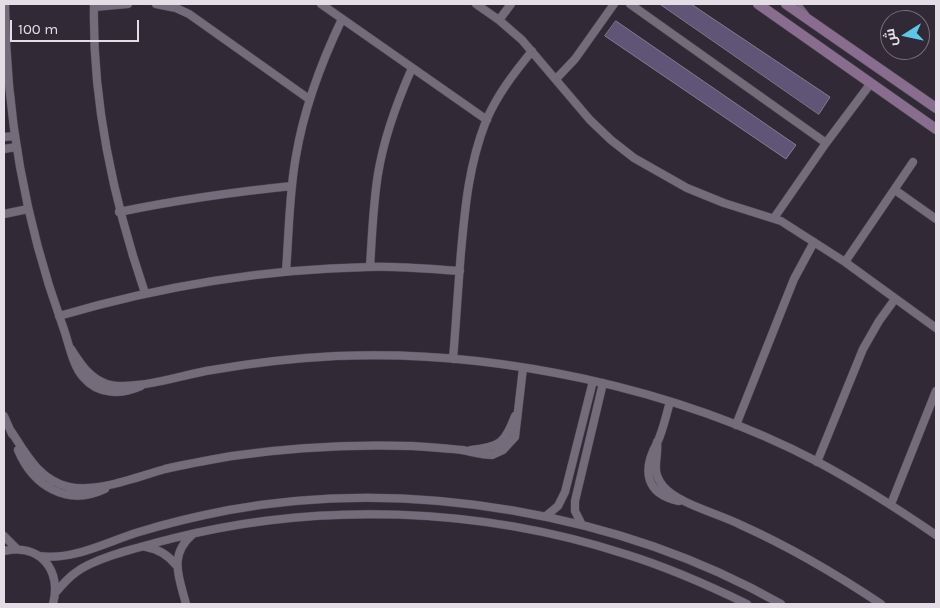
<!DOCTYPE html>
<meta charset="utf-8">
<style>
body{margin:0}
#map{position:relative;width:940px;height:608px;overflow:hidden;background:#312936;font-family:Karla,Cairo,sans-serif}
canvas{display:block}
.frame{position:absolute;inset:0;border:5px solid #e3dde6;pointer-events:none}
.north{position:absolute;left:880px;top:10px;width:50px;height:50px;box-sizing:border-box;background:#312936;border:1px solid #78717c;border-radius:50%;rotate:260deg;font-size:14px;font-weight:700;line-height:20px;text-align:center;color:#e3dde6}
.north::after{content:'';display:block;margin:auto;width:18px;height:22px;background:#5dc7e8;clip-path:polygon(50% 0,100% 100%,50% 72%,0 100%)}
.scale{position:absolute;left:10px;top:20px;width:129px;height:22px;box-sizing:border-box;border:2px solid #e3dde6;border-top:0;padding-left:6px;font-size:15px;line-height:18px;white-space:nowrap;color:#e3dde6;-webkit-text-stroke:4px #312936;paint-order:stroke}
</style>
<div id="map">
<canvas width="940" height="608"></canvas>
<div class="frame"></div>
<div class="north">ش</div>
<div class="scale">100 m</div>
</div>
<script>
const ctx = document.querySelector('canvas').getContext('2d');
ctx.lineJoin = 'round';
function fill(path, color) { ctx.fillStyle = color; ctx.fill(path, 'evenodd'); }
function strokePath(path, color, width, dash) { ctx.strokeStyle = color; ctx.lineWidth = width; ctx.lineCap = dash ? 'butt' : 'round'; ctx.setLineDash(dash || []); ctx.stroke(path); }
const building = new Path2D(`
 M660,4H691L830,97L819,114Z
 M616,21L796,145L786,159L605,36Z`);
fill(building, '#605576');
strokePath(building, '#817c8d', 1);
const lane = new Path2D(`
 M799,4L807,14`);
const street = new Path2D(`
 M5,4C6,113 25,221 62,324C68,339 72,365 83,377C98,395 121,395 141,386
 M94,4C92,103 113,199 145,293
 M156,4L176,8L189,14L309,99
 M321,4L487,120
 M476,4L499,20L522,40L590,120L611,140L634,158L687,188L724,203L781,221L845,262L936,328
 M630,4L826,143
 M94,7L128,4
 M499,20L511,4
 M556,79L575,59L614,4
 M4,137L15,136
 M4,149L16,147
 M895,190L936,219
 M119,212C177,200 233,192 292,186
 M4,214L28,209
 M774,218L826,143L871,83
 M845,262L913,162
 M370,267C372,236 373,205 378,174C384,137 397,102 412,68
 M286,271C289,233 289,194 296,156C304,108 321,63 342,19
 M59,316C161,286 262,269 369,267C399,266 430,269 460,271
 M71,349C81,364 89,378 107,384C133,392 184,374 212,370C252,363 294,358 336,356C495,349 677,388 818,462C859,484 898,509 936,535
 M453,359C456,324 458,288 461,252C465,207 469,164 486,121C497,95 514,73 532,51
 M670,402C666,415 663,431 657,443C642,470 645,494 679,501
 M4,416L12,434
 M736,425L794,279L814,242
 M11,431C26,454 39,480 69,487C97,493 137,477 165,469C187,464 209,460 232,456C292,447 352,444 413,446C429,447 446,448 462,450C473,452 481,455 492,455L503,450L515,437L523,368
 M657,442C659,459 650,470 663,486C678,504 720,514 741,525C790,547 836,574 881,604
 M18,450C33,486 67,507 105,489
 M471,450C500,447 505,443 515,416
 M817,462L863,349L879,321L895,299
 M891,504L936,391
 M546,516L558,506L565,492L593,381
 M582,525L575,511V501L603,383
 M4,536L17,549
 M146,547C159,549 168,555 176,565
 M4,551C40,543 62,570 53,604
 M39,556C73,561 106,542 139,532C168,523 198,516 229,510C411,477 620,513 781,604
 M56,592C62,585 68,578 75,573C95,557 145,546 170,539C318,501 480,507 625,554C667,567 708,585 747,604
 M186,604C179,577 168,555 193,534`);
const secondary = new Path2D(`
 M758,4L936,129
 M786,4L936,108`);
strokePath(lane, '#4e4651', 5);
strokePath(street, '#4e4651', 9);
strokePath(secondary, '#4e4651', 11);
strokePath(lane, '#756c7b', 4);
strokePath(street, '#756c7b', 8);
strokePath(secondary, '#886d8f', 10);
</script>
